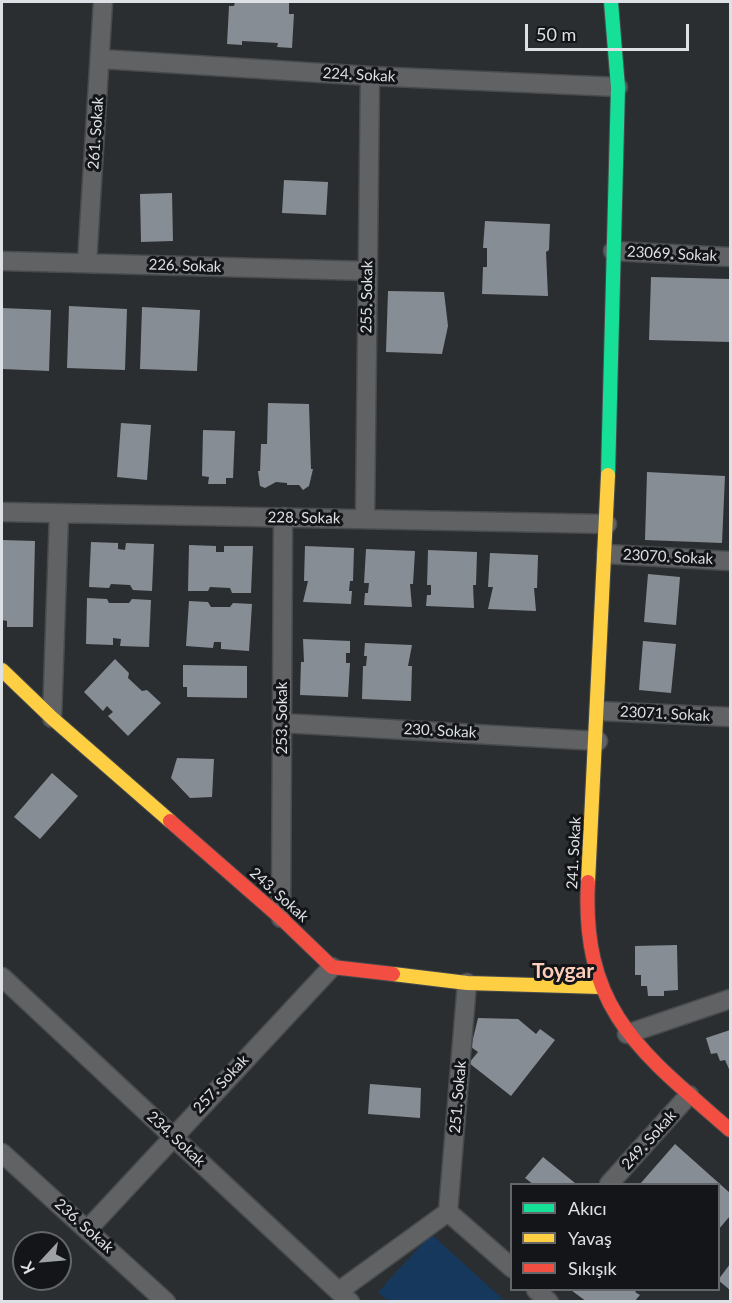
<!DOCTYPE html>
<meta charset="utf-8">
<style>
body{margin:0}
#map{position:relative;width:732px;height:1303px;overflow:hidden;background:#2b2e31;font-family:Lato,sans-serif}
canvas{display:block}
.frame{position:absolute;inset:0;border:3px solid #dde0e4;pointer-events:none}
.legend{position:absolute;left:510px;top:1183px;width:210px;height:108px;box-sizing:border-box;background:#131518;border:2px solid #64666a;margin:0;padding:8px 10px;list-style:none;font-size:18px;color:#dde0e4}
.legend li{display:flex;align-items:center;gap:12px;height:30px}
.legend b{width:30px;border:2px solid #64666a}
.north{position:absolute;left:12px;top:1231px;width:60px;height:60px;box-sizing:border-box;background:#131518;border:2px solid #64666a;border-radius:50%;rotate:244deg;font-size:16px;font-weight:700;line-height:24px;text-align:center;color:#dde0e4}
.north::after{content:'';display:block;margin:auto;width:21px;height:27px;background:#9fa2a5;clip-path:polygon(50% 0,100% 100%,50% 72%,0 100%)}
.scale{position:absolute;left:525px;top:24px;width:164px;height:27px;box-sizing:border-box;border:3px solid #dde0e4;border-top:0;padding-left:8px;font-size:18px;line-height:21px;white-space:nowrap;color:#dde0e4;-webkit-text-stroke:4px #131518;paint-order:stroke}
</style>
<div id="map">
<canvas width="732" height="1303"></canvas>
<div class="frame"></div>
<ul class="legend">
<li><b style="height:8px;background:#16e098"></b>Akıcı</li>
<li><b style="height:8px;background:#ffcf43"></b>Yavaş</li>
<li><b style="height:8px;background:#f24e42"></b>Sıkışık</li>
</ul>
<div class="north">K</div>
<div class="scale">50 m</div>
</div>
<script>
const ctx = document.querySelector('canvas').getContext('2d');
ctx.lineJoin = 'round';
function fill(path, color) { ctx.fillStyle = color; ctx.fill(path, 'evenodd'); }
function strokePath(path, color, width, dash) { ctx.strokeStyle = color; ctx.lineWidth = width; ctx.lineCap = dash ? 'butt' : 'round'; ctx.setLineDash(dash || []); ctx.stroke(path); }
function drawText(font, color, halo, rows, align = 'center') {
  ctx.font = font + ' Lato,sans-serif'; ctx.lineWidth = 6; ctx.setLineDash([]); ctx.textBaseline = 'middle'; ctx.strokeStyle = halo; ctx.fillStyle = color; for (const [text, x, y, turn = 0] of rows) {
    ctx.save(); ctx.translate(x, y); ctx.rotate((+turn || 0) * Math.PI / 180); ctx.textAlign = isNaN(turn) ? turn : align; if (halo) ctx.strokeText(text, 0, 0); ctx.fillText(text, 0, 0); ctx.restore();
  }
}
fill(new Path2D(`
 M431,1234L505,1301H388L378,1292Z`), '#17385d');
fill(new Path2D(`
 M235,2H289V14H294L292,48L277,47L278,43L242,41V45L227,44L229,6H234Z
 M284,180L328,182L326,215L282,213Z
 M172,193L173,241L141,242L140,194Z
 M485,221L550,224L549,250L546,252L548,296L482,294L483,267H487V248H483Z
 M651,277L730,279V342L649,340Z
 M388,291L444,292L448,326L442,354L386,352Z
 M69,306L127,309L125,370L67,368Z
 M142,307L200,310L197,371L140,369Z
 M2,308L51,310L49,371L2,369Z
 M268,403L309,404L311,469H313L309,486L303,490L299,485H287V483L276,482L265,488L260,486L258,471H260L261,444H267Z
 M121,423L151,425L147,480L117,477Z
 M203,430L235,431L233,478H226V484H208L209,477L202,476Z
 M647,472L725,476L722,543L645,540Z
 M2,540L35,541L33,627H7V621L2,620Z
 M91,542L118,543V549L125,550L126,543L154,544L152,591L133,590L130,585L111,584L109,588L89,587Z
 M189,545L216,546V552H224V546H253L251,593H232L230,588L210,587L208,591H188Z
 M305,546L354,548L353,581H350L349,591H352L351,604L303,602L308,581H304Z
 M366,549L415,551L413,584H410L412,607L364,605L365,593H368L369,583H364Z
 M428,550L477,552L476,585H473L474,608L426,606L427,595H431V585H427Z
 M490,553L538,555L537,588H534L536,611L488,609L493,587H488Z
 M648,574L680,577L676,625L644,622Z
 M87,598L107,599L109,603H129L132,599L151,600L149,647L120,646L121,639L113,638V645L86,644Z
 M189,601L208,602L211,607H230L233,603L252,604L249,651L221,649V642H214L213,648L186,646Z
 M303,639L350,641V653H346V663H350L348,697L300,695L301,662H304Z
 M643,641L676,644L671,693L639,690Z
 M365,643L412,645L408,666H412L411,701L362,699L363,666H366L367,656H364Z
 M115,659L129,673L128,678L142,691L147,690L161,703L128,736L108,716L113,712L107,706L103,711L84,692Z
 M183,665L247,666V698L187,697V687H183Z
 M177,758L214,759L212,797L190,798L171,778Z
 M52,773L78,796L40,839L14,817Z
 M677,945L678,990L664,991V996H648L647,986H641V975H635V946Z
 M478,1018L518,1019L536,1034L540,1029L555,1040L511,1096L469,1063L478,1052L471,1047Z
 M730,1030V1068L729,1069L725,1060L720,1061L717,1053L711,1054L706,1038Z
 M370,1084L421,1088L420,1118L368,1114Z
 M675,1144L730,1193V1216L718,1230V1184H640Z
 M543,1157L575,1183L574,1184H533L525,1178Z
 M730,1264V1290L718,1280Z
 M571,1290H637L635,1292L640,1295L634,1302H587Z`), '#878d95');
const street = new Path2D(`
 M101,59L370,76L618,87
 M613,251L730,257
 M2,261L368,271
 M87,263L103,2
 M2,512L607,524
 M365,519L370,76
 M606,554L730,561
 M599,711L730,717
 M52,718L59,513
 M282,723L598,741
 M281,918L283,517
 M2,977L350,1302
 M627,1034L730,999
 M2,1153L166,1302
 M609,1184L689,1095
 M448,1212L467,983
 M448,1212L512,1268
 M88,1229L332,967
 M536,1290L549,1302
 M339,1291L448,1212`);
const fast = new Path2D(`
 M608,475L618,87L611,2`);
const slow = new Path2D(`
 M2,670L52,718L170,821
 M588,882L608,475
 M393,974L467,983L601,987`);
const jam = new Path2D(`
 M170,821L281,918L332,967L393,974
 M588,882C581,1011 642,1053 730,1130`);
strokePath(street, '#484b4d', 21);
strokePath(fast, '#484b4d', 16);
strokePath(slow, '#484b4d', 16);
strokePath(jam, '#484b4d', 16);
strokePath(street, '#606264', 18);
strokePath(fast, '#16e098', 14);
strokePath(slow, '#ffcf43', 14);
strokePath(jam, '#f24e42', 14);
drawText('15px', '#dde0e4', '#131518', [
 ["224. Sokak",359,75,3],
 ["261. Sokak",96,133,-86],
 ["23069. Sokak",672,254,3],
 ["226. Sokak",185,266,2],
 ["255. Sokak",367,297,-89],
 ["228. Sokak",304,518,1],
 ["23070. Sokak",668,557,3],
 ["23071. Sokak",665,714,3],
 ["253. Sokak",282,718,-90],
 ["230. Sokak",440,731,3],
 ["241. Sokak",574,853,-87],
 ["243. Sokak",279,895,42],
 ["257. Sokak",221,1084,-47],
 ["251. Sokak",458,1097,-85],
 ["234. Sokak",176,1139,43],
 ["249. Sokak",649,1140,-48],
 ["236. Sokak",84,1226,42]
]);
drawText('bold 21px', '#fdcdba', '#131518', [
 ["Toygar",563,971]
]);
</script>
